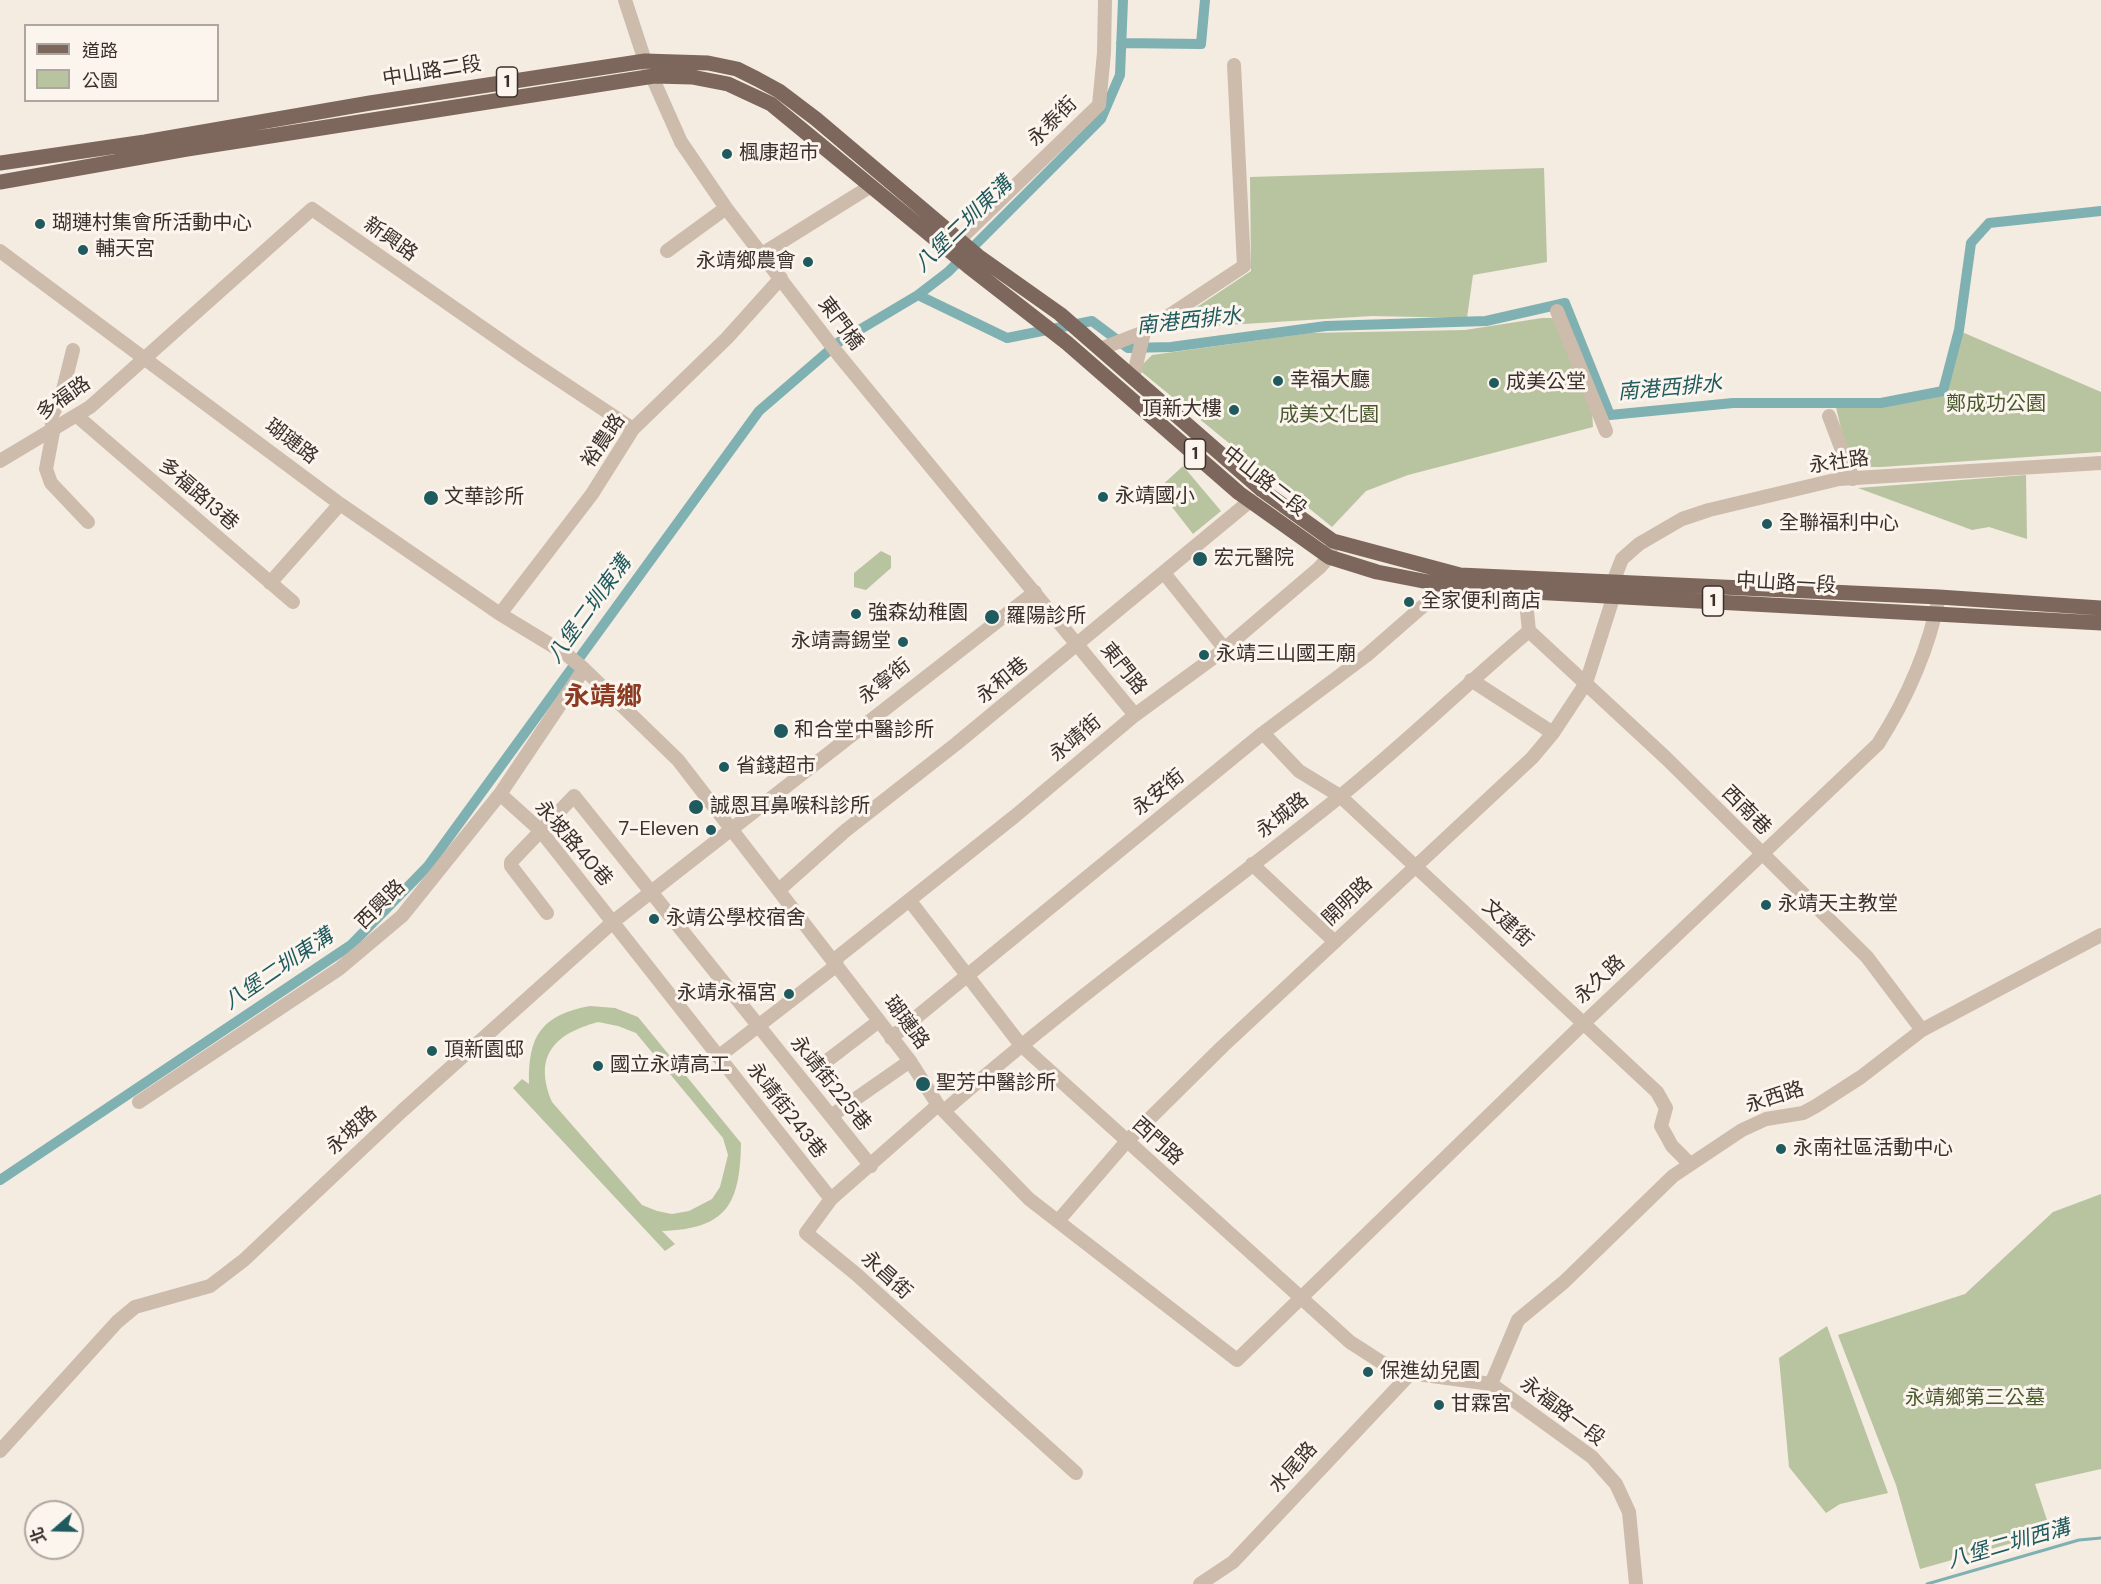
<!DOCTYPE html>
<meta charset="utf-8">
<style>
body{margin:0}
#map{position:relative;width:2101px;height:1584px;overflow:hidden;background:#f4ebe1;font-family:"DM Sans","Noto Sans TC",sans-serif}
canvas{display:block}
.legend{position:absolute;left:24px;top:24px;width:195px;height:78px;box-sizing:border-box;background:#fbf5ee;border:2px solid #aea6a0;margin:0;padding:8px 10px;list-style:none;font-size:18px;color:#3b302b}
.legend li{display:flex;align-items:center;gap:12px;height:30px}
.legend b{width:30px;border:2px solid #aea6a0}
.north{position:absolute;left:24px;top:1500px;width:60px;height:60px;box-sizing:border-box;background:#fbf5ee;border:2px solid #aea6a0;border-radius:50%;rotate:250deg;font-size:16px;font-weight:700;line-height:24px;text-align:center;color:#3b302b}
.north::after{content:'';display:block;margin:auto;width:21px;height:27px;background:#1f5a5e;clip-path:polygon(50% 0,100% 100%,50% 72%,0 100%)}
</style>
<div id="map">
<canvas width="2101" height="1584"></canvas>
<ul class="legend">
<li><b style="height:8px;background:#7d675c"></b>道路</li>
<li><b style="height:16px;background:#b8c4a0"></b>公園</li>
</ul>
<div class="north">北</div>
</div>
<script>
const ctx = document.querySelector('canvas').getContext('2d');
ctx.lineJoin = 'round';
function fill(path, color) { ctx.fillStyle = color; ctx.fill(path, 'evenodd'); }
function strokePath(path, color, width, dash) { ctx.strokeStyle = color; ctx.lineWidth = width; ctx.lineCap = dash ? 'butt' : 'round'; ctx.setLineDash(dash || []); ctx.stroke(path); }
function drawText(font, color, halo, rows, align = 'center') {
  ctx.font = font + ' "DM Sans","Noto Sans TC",sans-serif'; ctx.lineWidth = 6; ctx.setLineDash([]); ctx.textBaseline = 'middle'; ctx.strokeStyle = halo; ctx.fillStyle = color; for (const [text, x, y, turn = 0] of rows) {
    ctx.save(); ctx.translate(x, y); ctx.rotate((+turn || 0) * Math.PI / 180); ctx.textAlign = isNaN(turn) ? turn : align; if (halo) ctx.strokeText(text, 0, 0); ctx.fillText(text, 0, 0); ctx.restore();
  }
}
fill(new Path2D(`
 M1544,168L1547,262L1473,275L1467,318L1372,316L1164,329L1251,271L1250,177Z
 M1542,318H1554L1592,412L1593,427L1408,475L1366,491L1332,527L1138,369L1152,355L1310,333L1465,330Z
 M1962,332L2101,392V452L1881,467H1850L1835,403H1881L1943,391Z
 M1183,466L1221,511L1193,534L1158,489Z
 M2026,475L2027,539L1989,527L1972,530L1858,488Z
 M881,551L891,556V568L866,590L854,587V573Z
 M590,1006L615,1008L638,1017L741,1143C740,1204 727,1229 662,1231L675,1244L665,1251L513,1088L522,1079L529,1084C528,1036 541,1015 590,1006ZM598,1022L618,1026L636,1033L723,1138L728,1155L720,1187L712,1199L689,1211L672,1214L657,1211L642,1205L552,1102C533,1056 554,1034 598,1022Z
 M2101,1194V1469L2035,1484L2051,1532L1920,1569L1896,1485L1838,1335L1965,1294L2053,1212Z
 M1827,1326L1888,1493L1840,1504L1826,1513L1789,1467L1779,1358Z`), '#b8c4a0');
strokePath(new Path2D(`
 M1927,1584L2079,1540L2101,1538`), '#7fb0b2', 3);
strokePath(new Path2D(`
 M1121,43L1201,44L1205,0
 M918,295L1007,338L1092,321L1128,348L1171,347L1326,326L1486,321L1565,303L1610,415L1733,403H1881L1943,391L1959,330L1971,243L1989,223L2101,211
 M0,1180L351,945L428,866L759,411L839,342L918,295L948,272L1101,119L1120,75L1123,0`), '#7fb0b2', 10);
strokePath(new Path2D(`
 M625,0L645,61L681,142L726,208L838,354L1135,715
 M959,240L1099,105L1104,53L1105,0
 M0,251L340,504L500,614L566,654L584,669L678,760L910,1061L938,1105L1029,1199L1237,1360L1585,1022L1878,744C1906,700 1929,648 1939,597
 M667,251L726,208
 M762,254L871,186
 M1557,311L1606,431
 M1100,349L1144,332L1244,266L1234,65
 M73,350L61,398L51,417L53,432L46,469L51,483L88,522
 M1133,378L1144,332
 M77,416L293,602
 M1829,416L1853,479
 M0,461L90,407L312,209L529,360L633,429
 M1164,573L1224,648
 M270,583L340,504
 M500,614L592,494L633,429L727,338L781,278
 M1529,631L1666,758L1867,957L1922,1030
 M1471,680L1553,733
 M1263,733L1299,771L1340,796L1657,1092L1666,1108L1661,1126L1672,1146L1690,1164
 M500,794L540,830L831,1199
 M1252,864L1335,942
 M780,889L845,831L956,744L1250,501
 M910,901L1020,1044L1350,1342L1395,1371L1491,1384L1592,1457L1616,1484L1629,1512L1636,1584
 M547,913L511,866V862L574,796L871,1166
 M834,960L1015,816L1135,715L1217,655L1319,568L1329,557L1331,549
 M891,1038L1263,733L1367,655L1430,600L1434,574
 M718,1057L837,965
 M828,1060L879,1021
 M139,1102L339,969L402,916L500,794L584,669
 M938,1105L831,1199L806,1233L856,1274L1076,1473
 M944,1111C1071,1000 1207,903 1338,798C1404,745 1465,685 1529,631L1525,592
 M831,1116L910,1061
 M1058,1221L1127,1141L1222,1047L1532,758L1553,733L1586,683L1614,595L1613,582L1622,559L1639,544L1682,519L1709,510L1839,479L2101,463
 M1491,1384L1518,1320L1564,1282L1673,1176L1742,1130L1766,1119L1803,1113L1816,1106L1861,1077L1922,1030L2101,935
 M0,1451L117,1322L135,1307L210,1286L244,1260L402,1111L614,921L1035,592
 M1200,1584L1233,1562L1411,1373`), '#cdbbac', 14);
strokePath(new Path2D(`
 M0,163L145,142L370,103L645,61L708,63L737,69L757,79L779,91L816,119L978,256L1060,314L1262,490L1333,541L1460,575L1939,597L2101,608
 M0,182L187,149L654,76L692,77L728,84L771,104L968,266L1067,343L1239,493L1329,557L1377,572L1459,588L2101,623`), '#7d675c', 15);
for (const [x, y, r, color] of [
 [727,154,6,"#1f5a5e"],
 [40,224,6,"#1f5a5e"],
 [83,250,6,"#1f5a5e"],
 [808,262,6,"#1f5a5e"],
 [1278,381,6,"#1f5a5e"],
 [1494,383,6,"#1f5a5e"],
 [1234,410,6,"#1f5a5e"],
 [1103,497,6,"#1f5a5e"],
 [431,498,8,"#1f5a5e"],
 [1767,524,6,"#1f5a5e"],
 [1200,559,8,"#1f5a5e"],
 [1409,602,6,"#1f5a5e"],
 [856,614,6,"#1f5a5e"],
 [992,617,8,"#1f5a5e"],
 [903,642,6,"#1f5a5e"],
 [1204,655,6,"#1f5a5e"],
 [781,731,8,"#1f5a5e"],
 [724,767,6,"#1f5a5e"],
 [696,807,8,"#1f5a5e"],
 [711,830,6,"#1f5a5e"],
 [1766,905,6,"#1f5a5e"],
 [654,919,6,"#1f5a5e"],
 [789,994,6,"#1f5a5e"],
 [432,1051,6,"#1f5a5e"],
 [598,1066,6,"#1f5a5e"],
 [923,1084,8,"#1f5a5e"],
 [1781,1149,6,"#1f5a5e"],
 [1368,1372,6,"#1f5a5e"],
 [1439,1405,6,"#1f5a5e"]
]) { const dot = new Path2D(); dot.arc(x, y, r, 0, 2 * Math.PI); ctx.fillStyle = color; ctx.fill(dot); strokePath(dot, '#fbf5ee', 2); }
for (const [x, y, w] of [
 [507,82,21],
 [1195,454,21],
 [1713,601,21]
]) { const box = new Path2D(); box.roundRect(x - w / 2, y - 15, w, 30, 4.5); ctx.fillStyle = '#fbf5ee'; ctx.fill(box); strokePath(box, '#3b302b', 1.5); }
drawText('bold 18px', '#3b302b', null, [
 ["1",507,82],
 ["1",1195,454],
 ["1",1713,601]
]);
drawText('20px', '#3b302b', '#fbf5ee', [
 ["中山路二段",432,72,-9],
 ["永泰街",1053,122,-45],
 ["新興路",390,240,35],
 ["東門橋",840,324,53],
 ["多福路",64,399,-35],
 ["裕農路",604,441,-56],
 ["瑚璉路",291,442,37],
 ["永社路",1839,463,-8],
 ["中山路二段",1264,482,38],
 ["多福路13巷",198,495,41],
 ["中山路一段",1786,584,3],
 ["東門路",1123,669,51],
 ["永和巷",1003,681,-39],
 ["永寧街",885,682,-38],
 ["永靖街",1076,739,-40],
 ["永安街",1159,793,-39],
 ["西南巷",1746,811,45],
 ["永城路",1283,816,-38],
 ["永坡路40巷",573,844,49],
 ["開明路",1348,902,-44],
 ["西興路",381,905,-45],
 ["文建街",1507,924,42],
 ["永久路",1600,980,-43],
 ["瑚璉路",906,1023,53],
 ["永靖街225巷",830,1084,51],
 ["永西路",1775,1098,-18],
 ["永靖街243巷",786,1111,52],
 ["永坡路",352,1131,-43],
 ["西門路",1157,1142,42],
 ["永昌街",886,1276,42],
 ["永福路一段",1562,1412,37],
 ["水尾路",1294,1468,-48]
]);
drawText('20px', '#3b302b', '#fbf5ee', [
 ["楓康超市",739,154],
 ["瑚璉村集會所活動中心",52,224],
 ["輔天宮",95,250],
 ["永靖鄉農會",796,262,"right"],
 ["幸福大廳",1290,381],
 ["成美公堂",1506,383],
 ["頂新大樓",1222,410,"right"],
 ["永靖國小",1115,497],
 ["文華診所",444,498],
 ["全聯福利中心",1779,524],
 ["宏元醫院",1214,559],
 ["全家便利商店",1421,602],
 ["強森幼稚園",868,614],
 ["羅陽診所",1006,617],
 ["永靖壽錫堂",891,642,"right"],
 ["永靖三山國王廟",1216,655],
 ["和合堂中醫診所",794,731],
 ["省錢超市",736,767],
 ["誠恩耳鼻喉科診所",710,807],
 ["7-Eleven",699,830,"right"],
 ["永靖天主教堂",1778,905],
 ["永靖公學校宿舍",666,919],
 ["永靖永福宮",777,994,"right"],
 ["頂新園邸",444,1051],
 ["國立永靖高工",610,1066],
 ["聖芳中醫診所",936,1084],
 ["永南社區活動中心",1793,1149],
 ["保進幼兒園",1380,1372],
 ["甘霖宮",1451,1405]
], 'left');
drawText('20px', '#4a5a2e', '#fbf5ee', [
 ["鄭成功公園",1996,405],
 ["成美文化園",1329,416],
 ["永靖鄉第三公墓",1975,1399]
]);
drawText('italic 21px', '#1f5a5e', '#fbf5ee', [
 ["八堡二圳東溝",964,225,-44],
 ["南港西排水",1189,322,-6],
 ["南港西排水",1670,389,-5],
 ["八堡二圳東溝",590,610,-54],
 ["八堡二圳東溝",279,970,-34],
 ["八堡二圳西溝",2009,1545,-16]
]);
drawText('bold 26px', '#8c3b22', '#fbf5ee', [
 ["永靖鄉",603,698]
]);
</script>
